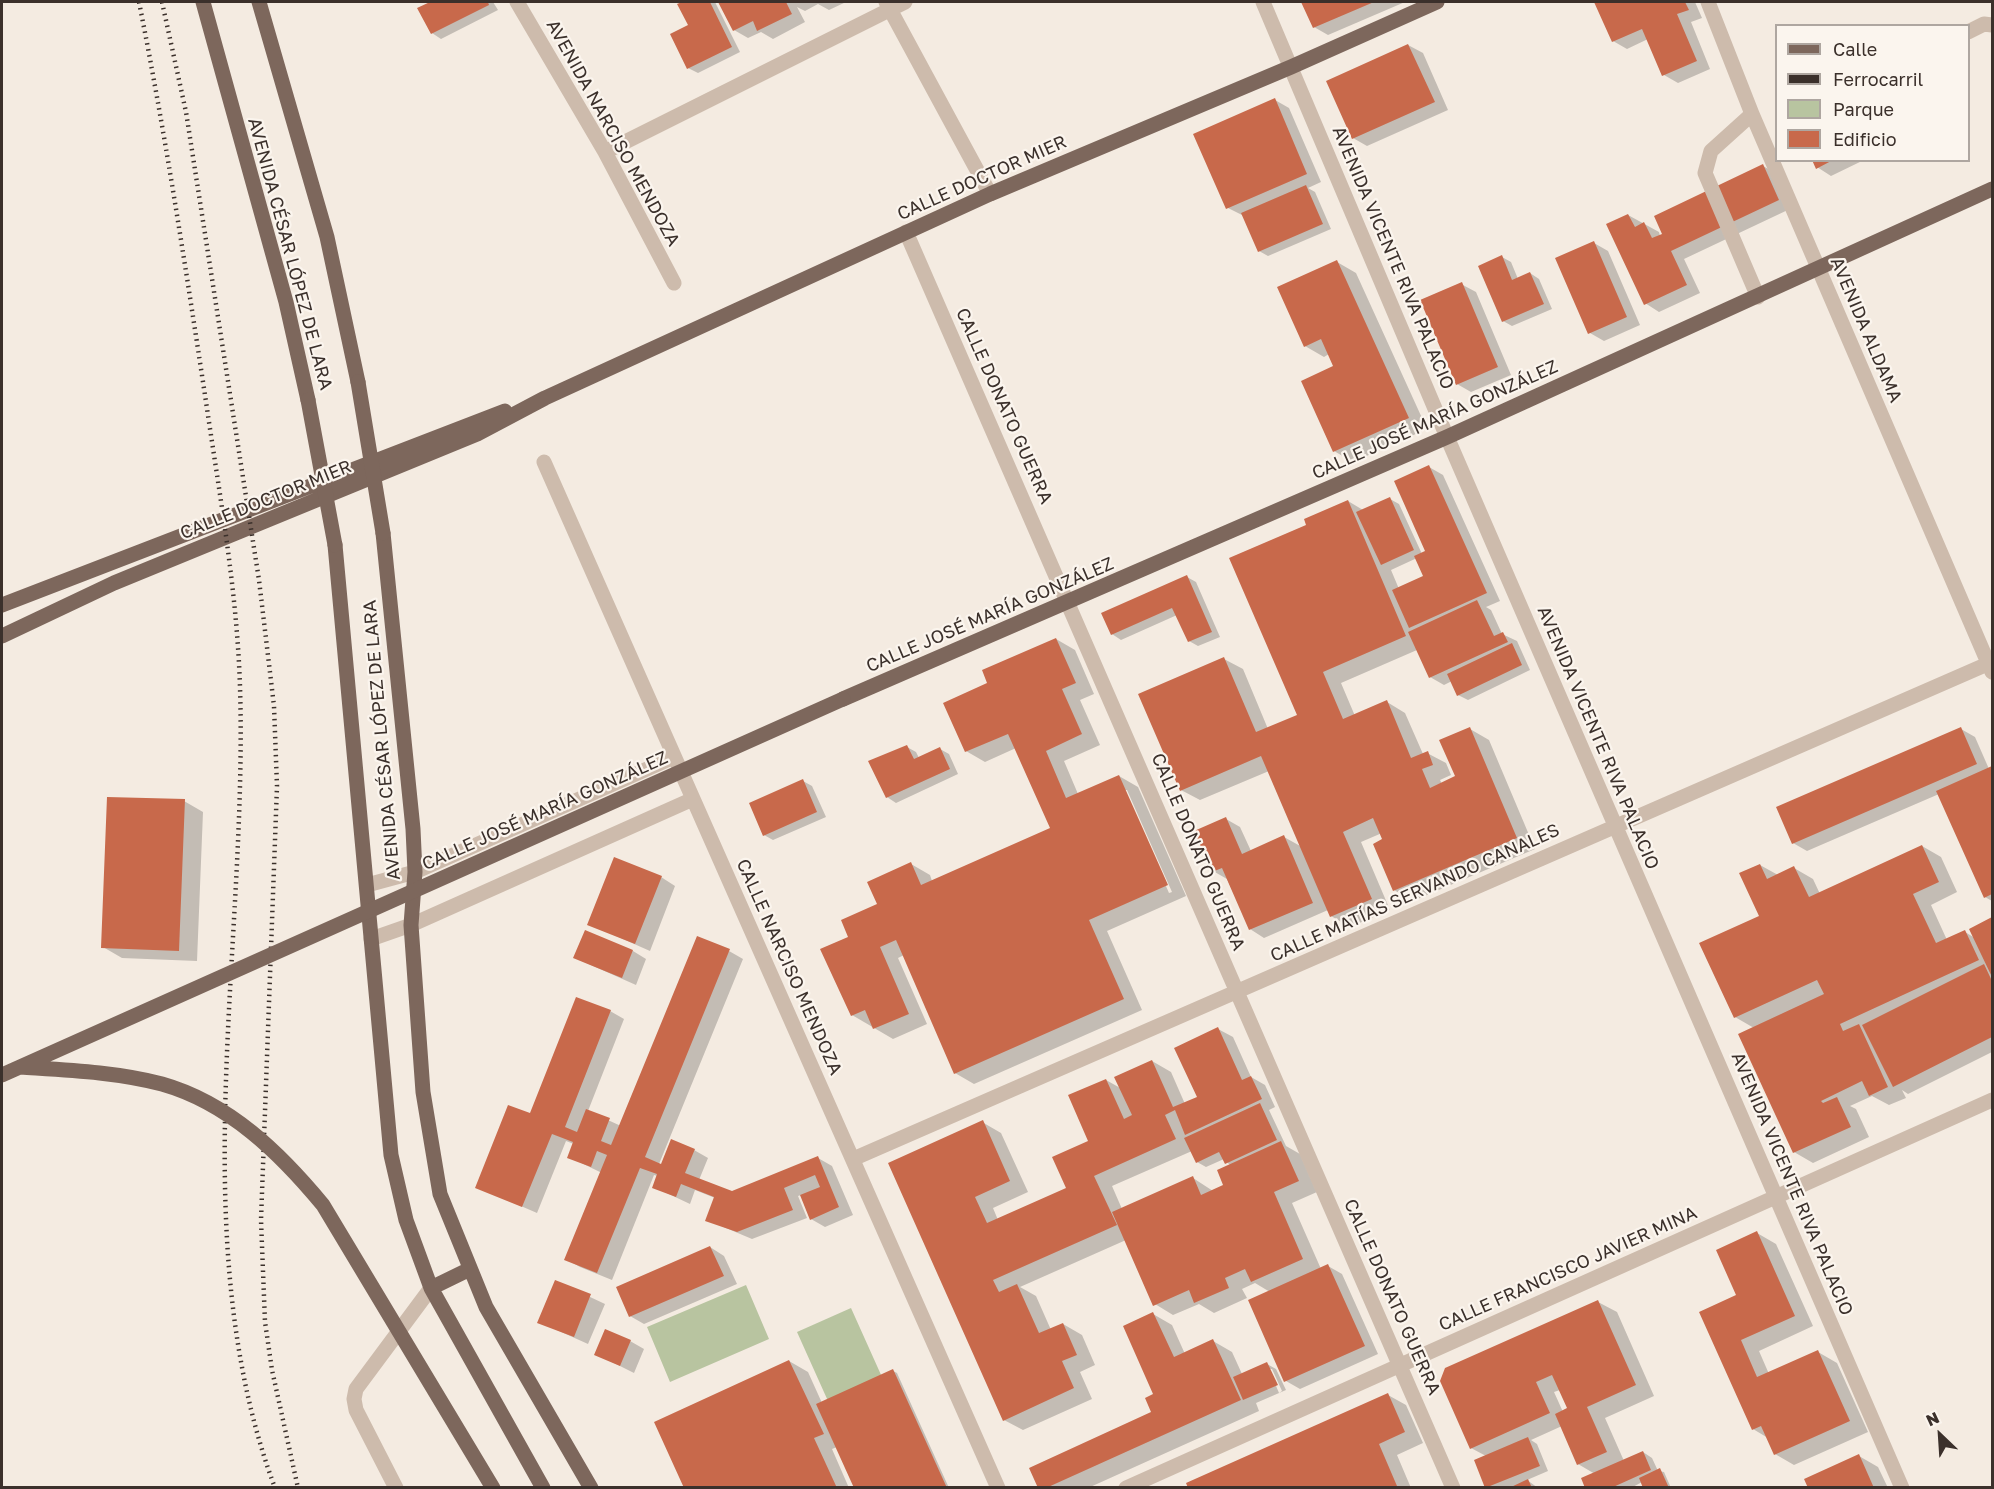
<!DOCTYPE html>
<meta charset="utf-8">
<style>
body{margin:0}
#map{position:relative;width:1994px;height:1489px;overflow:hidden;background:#f4ebe1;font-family:"Golos Text",sans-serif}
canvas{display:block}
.frame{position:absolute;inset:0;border:3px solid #3b302b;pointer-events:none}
.legend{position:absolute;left:1775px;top:24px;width:195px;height:138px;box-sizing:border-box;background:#fbf5ee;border:2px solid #aea6a0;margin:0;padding:8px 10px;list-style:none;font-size:18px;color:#3b302b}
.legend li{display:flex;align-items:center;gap:12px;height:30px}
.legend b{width:30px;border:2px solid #aea6a0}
.north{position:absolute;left:1910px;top:1405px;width:60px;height:60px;-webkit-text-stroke:4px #fbf5ee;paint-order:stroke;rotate:335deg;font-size:16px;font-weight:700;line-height:24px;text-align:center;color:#3b302b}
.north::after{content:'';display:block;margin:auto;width:21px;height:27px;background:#3b302b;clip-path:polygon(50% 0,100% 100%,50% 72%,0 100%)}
</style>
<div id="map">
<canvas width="1994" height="1489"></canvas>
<div class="frame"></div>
<ul class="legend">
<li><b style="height:8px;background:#7d675c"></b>Calle</li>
<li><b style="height:8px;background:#3b302b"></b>Ferrocarril</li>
<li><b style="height:16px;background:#b8c4a0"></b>Parque</li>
<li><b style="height:16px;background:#c8694b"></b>Edificio</li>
</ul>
<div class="north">N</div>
</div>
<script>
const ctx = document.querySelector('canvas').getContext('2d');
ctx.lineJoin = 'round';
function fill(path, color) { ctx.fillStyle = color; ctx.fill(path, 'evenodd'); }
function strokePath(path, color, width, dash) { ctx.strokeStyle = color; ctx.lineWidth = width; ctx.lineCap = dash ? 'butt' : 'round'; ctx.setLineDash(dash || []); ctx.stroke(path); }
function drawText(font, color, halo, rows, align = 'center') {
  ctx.font = font + ' "Golos Text",sans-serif'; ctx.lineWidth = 4.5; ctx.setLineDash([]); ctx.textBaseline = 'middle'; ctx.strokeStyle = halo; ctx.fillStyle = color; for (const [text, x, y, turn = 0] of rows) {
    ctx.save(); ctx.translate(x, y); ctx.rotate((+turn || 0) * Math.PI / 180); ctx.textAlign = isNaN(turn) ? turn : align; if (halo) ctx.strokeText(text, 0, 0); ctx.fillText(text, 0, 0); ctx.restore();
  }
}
fill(new Path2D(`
 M746,1285L769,1339L670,1382L647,1327Z
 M851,1308L895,1406L841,1430L797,1332Z`), '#b8c4a0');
fill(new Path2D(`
 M433,2H493L498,10L441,39L432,33L419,8Z
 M686,2H715L740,52L698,73L688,68L690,26L679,5Z
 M720,2H846L829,10L818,4L805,11L797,7L805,22L773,39L761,32L748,38L734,30Z
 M1303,2H1405L1328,35L1314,27Z
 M1596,2H1695L1702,18L1691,22L1710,69L1678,83L1664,75L1648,39L1627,49L1613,41Z
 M1408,45L1423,53L1448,110L1367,146L1353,138Z
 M1275,100L1289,108L1321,182L1308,188L1315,192L1331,229L1268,256L1259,251L1244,216L1228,208L1195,135Z
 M1814,160H1864L1831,176L1817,167Z
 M1763,166L1777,174L1792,208L1684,259L1700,293L1659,312L1645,303L1628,215L1659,232L1660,236Z
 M1594,243L1608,251L1640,325L1604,341L1590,333Z
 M1502,257L1511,262L1518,279L1530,273L1539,279L1552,309L1512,326L1503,321Z
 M1337,262L1356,273L1427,429L1353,462L1334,451L1335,367L1329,354L1324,357L1305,346Z
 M1461,284L1476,292L1511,375L1471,392L1457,384Z
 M1429,467L1443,475L1500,601L1486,607L1491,610L1502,634L1517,641L1530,670L1468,700L1458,695L1452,681L1444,685L1430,677L1417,650L1341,683L1355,716L1387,702L1405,713L1423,754L1427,753L1446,763L1451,775L1440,780L1442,784L1456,777L1470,729L1489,740L1535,849L1413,901L1394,890L1382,833L1361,842L1390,910L1350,927L1331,916L1328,910L1264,938L1250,929L1227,879L1213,871L1226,819L1240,827L1251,851L1284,837L1302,847L1269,771L1200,800L1181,790L1224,659L1243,669L1268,729L1299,716L1308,526L1348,501L1363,510L1390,499L1399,504L1422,554L1427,552ZM1417,558L1425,577L1399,589L1391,570Z
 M1187,577L1196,582L1220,637L1198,646L1189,641L1177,615L1121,640L1112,634Z
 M1056,639L1075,650L1094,694L1080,700L1100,745L1064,761L1078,794L1119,776L1138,787L1186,896L1107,931L1142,1010L974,1084L955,1073L904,955L898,958L927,1024L893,1039L852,1015L850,938L911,864L930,875L932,881L1052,829L1016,748L985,762L966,751L989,684ZM1124,790H1127L1172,892L1169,893Z
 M1961,729L1975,737L1989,769L1992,767V901L1985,897L1939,794L1807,851L1793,843Z
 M907,747L916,752L919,758L940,749L949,754L958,774L896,803L887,797Z
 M803,781L812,786L826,817L773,840L764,835Z
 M184,801L203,812L197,961L122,958L103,947Z
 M1922,846L1941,857L1957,892L1931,905L1947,940L1965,932L1975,938L1971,930L1992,919V1052L1908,1094L1902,1090L1906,1098L1889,1105L1872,1096L1850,1106L1856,1109L1869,1137L1813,1163L1794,1152L1754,1028L1735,1017L1761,916L1760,865L1778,875L1794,868L1813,879L1820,894Z
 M661,877L675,886L650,951L589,924Z
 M633,951L646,959L636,985L575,958Z
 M729,951L743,959L659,1164L662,1166L694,1150L708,1158L699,1180L732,1192L818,1158L832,1166L853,1215L825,1227L811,1219L801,1195L798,1196L807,1218L752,1239L707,1220L715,1198L695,1190L690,1204L654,1187L658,1176L654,1175L612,1280L580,1267L566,1259L602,1173L569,1157L574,1144L566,1141L537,1213L477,1187L610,1011L624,1019L588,1111L621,1126Z
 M1218,1029L1233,1037L1251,1077L1265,1085L1275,1107L1269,1110L1286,1146L1300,1154L1317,1192L1292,1203L1321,1269L1328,1266L1342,1274L1378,1354L1300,1389L1286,1381L1270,1292L1255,1283L1242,1289L1247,1298L1214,1313L1199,1304L1173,1315L1155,1304L1126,1240L1020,1287L1036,1296L1051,1330L1063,1324L1082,1335L1095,1365L1080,1372L1092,1399L1023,1430L1004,1420L890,1164L982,1122L1001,1133L1028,1192L993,1208L998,1220L1068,1189L1090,1141L1106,1080L1122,1089L1152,1061L1171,1072L1185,1104L1199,1098ZM1192,1151L1197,1162L1206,1167L1224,1159L1230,1165L1225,1186L1213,1191L1193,1178L1122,1209L1112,1186Z
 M1757,1233L1776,1244L1813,1326L1759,1351L1769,1374L1818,1352L1837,1363L1868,1432L1794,1465L1775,1454L1768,1438L1753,1429L1701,1313L1738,1296Z
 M710,1247L724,1256L737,1284L644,1324L630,1316Z
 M556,1281L605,1304L588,1344L539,1322Z
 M1598,1302L1617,1312L1654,1396L1605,1418L1624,1461L1643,1452L1652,1458L1658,1471L1664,1472L1671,1488H1645L1642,1482L1631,1488H1587L1595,1474L1578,1464L1562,1426L1531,1440L1537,1444L1548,1471L1527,1480L1538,1488H1487L1476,1461L1486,1456L1471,1448ZM1560,1390L1569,1409L1563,1412L1554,1392Z
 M1153,1314L1172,1325L1185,1354L1213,1341L1232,1352L1242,1374L1267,1364L1276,1369L1286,1390L1256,1403L1259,1411L1088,1488H1039L1153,1413L1155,1395ZM1269,1369H1272L1282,1391L1279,1393Z
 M630,1341L644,1349L634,1373L596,1354Z
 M789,1361L808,1372L822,1403L893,1371L897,1373L949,1488H856L837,1447L832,1449L849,1488H686Z
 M1388,1395L1406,1405L1423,1443L1397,1455L1411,1488H1189Z
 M1859,1456L1878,1467L1888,1488H1810Z`), '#0003');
fill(new Path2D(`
 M430,2H488L489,5L431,34L417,8Z
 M682,2H710L732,47L687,69L670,34L688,25L677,4Z
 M718,2H786L792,14L757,31L753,21L733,31Z
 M1301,2H1374L1313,28Z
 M1594,2H1685L1689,10L1677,14L1697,61L1662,76L1642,29L1612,42Z
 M1408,44L1435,102L1352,139L1326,81Z
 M1275,98L1307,174L1226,209L1193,134Z
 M1812,160H1833L1816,169Z
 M1763,164L1779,200L1671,251L1687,285L1644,305L1606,224L1628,214L1635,227L1644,222L1652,238L1662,234L1654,216Z
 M1306,185L1323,224L1258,252L1241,213Z
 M1594,241L1627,317L1588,334L1555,258Z
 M1502,255L1512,280L1530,272L1544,304L1502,322L1478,266Z
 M1337,260L1409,418L1333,452L1301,381L1333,366L1321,339L1304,347L1277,287Z
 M1462,282L1498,367L1456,385L1420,300Z
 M1429,465L1487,593L1409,628L1392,590L1423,576L1414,556L1425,551L1394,481Z
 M1390,497L1414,550L1381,565L1356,512Z
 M1348,500L1406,636L1323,672L1343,719L1387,700L1411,758L1428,751L1433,765L1422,769L1430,788L1455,776L1439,740L1470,727L1517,838L1393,891L1373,844L1382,839L1373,818L1343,832L1372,899L1330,917L1261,756L1180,791L1138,694L1224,657L1256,732L1297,715L1229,558L1306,525L1304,519Z
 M1187,575L1212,632L1188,642L1172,608L1111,635L1101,613Z
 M1477,600L1494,636L1503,632L1508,642L1429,678L1408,632Z
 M1056,638L1076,683L1062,689L1082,734L1046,751L1066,798L1119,775L1168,885L1089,920L1124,999L954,1074L896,940L880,947L909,1014L873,1029L865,1010L851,1016L820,949L848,937L841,920L877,904L867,882L911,862L921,885L1050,828L1008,734L965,752L943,703L987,683L982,670Z
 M1512,643L1522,665L1457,696L1447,674Z
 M1961,727L1977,764L1792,844L1776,807Z
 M907,745L914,759L940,747L950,769L886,798L868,761Z
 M1992,766V894L1984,898L1936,791Z
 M803,779L817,812L763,836L749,803Z
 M107,797L185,799L179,951L101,948Z
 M1226,817L1242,854L1284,835L1313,903L1249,930L1222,868L1212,872L1194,831Z
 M1922,845L1939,882L1913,894L1936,943L1965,930L1979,960L1840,1024L1843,1031L1859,1024L1888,1087L1869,1096L1862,1081L1821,1101L1823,1103L1837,1097L1851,1127L1793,1153L1738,1034L1824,994L1817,980L1734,1018L1699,943L1759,916L1739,873L1760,864L1767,879L1794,866L1809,897Z
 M614,857L662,876L635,944L587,925Z
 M1992,917V977L1969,929Z
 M585,930L633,950L622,978L573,958Z
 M697,936L730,949L645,1157L661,1164L671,1139L695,1149L685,1173L732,1191L818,1156L839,1207L810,1220L800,1195L820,1187L815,1175L784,1188L793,1210L737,1232L705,1221L714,1197L681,1184L676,1197L652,1188L657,1174L640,1168L597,1273L564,1260L607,1155L597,1151L591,1167L567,1158L573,1142L552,1134L522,1207L475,1188L508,1105L530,1113L576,997L611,1010L565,1127L577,1132L586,1109L610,1118L601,1141L611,1145Z
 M1984,964L1992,981V1037L1893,1087L1862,1025Z
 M1218,1027L1242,1080L1251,1076L1262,1099L1185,1135L1175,1110L1165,1115L1176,1139L1094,1176L1117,1225L993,1280L999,1292L1017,1284L1039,1333L1063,1323L1077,1355L1062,1361L1074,1388L1003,1421L888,1163L983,1120L1010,1181L975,1197L987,1223L1066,1188L1052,1157L1088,1141L1068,1095L1106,1079L1124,1119L1132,1115L1114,1077L1152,1060L1173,1107L1197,1097L1174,1048Z
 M1260,1103L1277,1140L1225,1164L1219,1152L1196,1163L1184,1138Z
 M1281,1141L1299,1181L1274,1192L1303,1259L1251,1282L1245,1269L1225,1278L1229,1288L1194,1303L1189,1290L1153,1306L1112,1212L1193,1176L1201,1195L1223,1185L1217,1170Z
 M1757,1231L1795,1316L1741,1340L1757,1377L1818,1350L1850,1421L1774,1455L1761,1426L1752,1430L1699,1312L1736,1295L1716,1250Z
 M710,1246L724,1276L629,1317L616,1287Z
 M1328,1264L1365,1346L1284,1382L1248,1300Z
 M555,1280L591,1294L574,1337L537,1323Z
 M1598,1300L1636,1385L1587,1407L1607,1452L1577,1465L1555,1414L1567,1408L1552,1375L1536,1382L1550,1413L1470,1449L1440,1381L1445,1368Z
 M1153,1312L1174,1357L1213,1339L1241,1400L1046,1488H1038L1029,1468L1151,1412L1145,1398L1153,1394L1123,1326Z
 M605,1329L631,1340L620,1366L594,1355Z
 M789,1360L824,1434L814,1438L837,1488H684L654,1422Z
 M1267,1362L1278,1385L1243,1400L1233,1377Z
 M893,1369L947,1488H854L816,1404Z
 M1388,1393L1405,1432L1379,1444L1397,1486L1188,1488L1186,1483Z
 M1528,1437L1540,1466L1485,1488L1474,1460Z
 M1643,1451L1651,1470L1611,1488H1585L1581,1478Z
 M1859,1454L1874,1488H1808L1804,1479Z
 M1660,1468L1669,1488H1643L1639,1478Z
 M1528,1479L1532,1488H1509Z`), '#c8694b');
strokePath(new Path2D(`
 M517,2L605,152L674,283
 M886,2L990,194
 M1263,2L1447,437L1902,1488
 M1708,2L1752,114L1992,672
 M1968,32L1984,24L1992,25
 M1752,114L1711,151L1705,173L1758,297
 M605,152L905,2
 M906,232L1453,1488
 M544,462L998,1488
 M367,885L415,872L674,757
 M371,939L411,925L693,799
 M853,1159L1992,662
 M396,1488L356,1410L354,1399L356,1389L431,1288
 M1126,1488L1992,1100`), '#cdbbac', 15);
strokePath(new Path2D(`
 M203,2L286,302L308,400
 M259,2L327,237L358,382
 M383,533L413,829L415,872L411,925L423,1092L440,1194L486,1307L591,1488
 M335,545L391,1155L406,1220L431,1288L543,1488
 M2,605L505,411
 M2,636L114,583L477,434L545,398L990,194L1291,67L1437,2
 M843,699L1447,437L1992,189
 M431,1288L470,1269`), '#7d675c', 15);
strokePath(new Path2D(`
 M139,2C165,132 185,264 205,395C219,492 237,589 240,687C248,948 182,1238 275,1488
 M162,2L186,112L259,580L274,706L277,786L261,1220L265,1322L272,1370L298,1488`), '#3b302b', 4.5, [1.5, 4.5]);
strokePath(new Path2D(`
 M358,382L383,533
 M308,400L335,545
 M21,1067C67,1070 117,1072 162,1084C229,1103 280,1153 323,1205L493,1488
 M2,1075L843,699`), '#7d675c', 15);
drawText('18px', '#3b302b', '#fbf5ee', [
 ["AVENIDA NARCISO MENDOZA",613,133,61],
 ["CALLE DOCTOR MIER",982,178,-24],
 ["AVENIDA CÉSAR LÓPEZ DE LARA",290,254,75],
 ["AVENIDA VICENTE RIVA PALACIO",1393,258,67],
 ["AVENIDA ALDAMA",1866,330,67],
 ["CALLE DONATO GUERRA",1004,406,66],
 ["CALLE JOSÉ MARÍA GONZÁLEZ",1435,420,-24],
 ["CALLE DOCTOR MIER",266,500,-22],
 ["CALLE JOSÉ MARÍA GONZÁLEZ",990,615,-23],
 ["AVENIDA VICENTE RIVA PALACIO",1598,738,67],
 ["AVENIDA CÉSAR LÓPEZ DE LARA",382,740,-95],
 ["CALLE JOSÉ MARÍA GONZÁLEZ",545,811,-24],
 ["CALLE DONATO GUERRA",1198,852,67],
 ["CALLE MATÍAS SERVANDO CANALES",1415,893,-24],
 ["CALLE NARCISO MENDOZA",789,967,66],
 ["AVENIDA VICENTE RIVA PALACIO",1792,1184,67],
 ["CALLE FRANCISCO JAVIER MINA",1568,1269,-24],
 ["CALLE DONATO GUERRA",1392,1297,66]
]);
</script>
